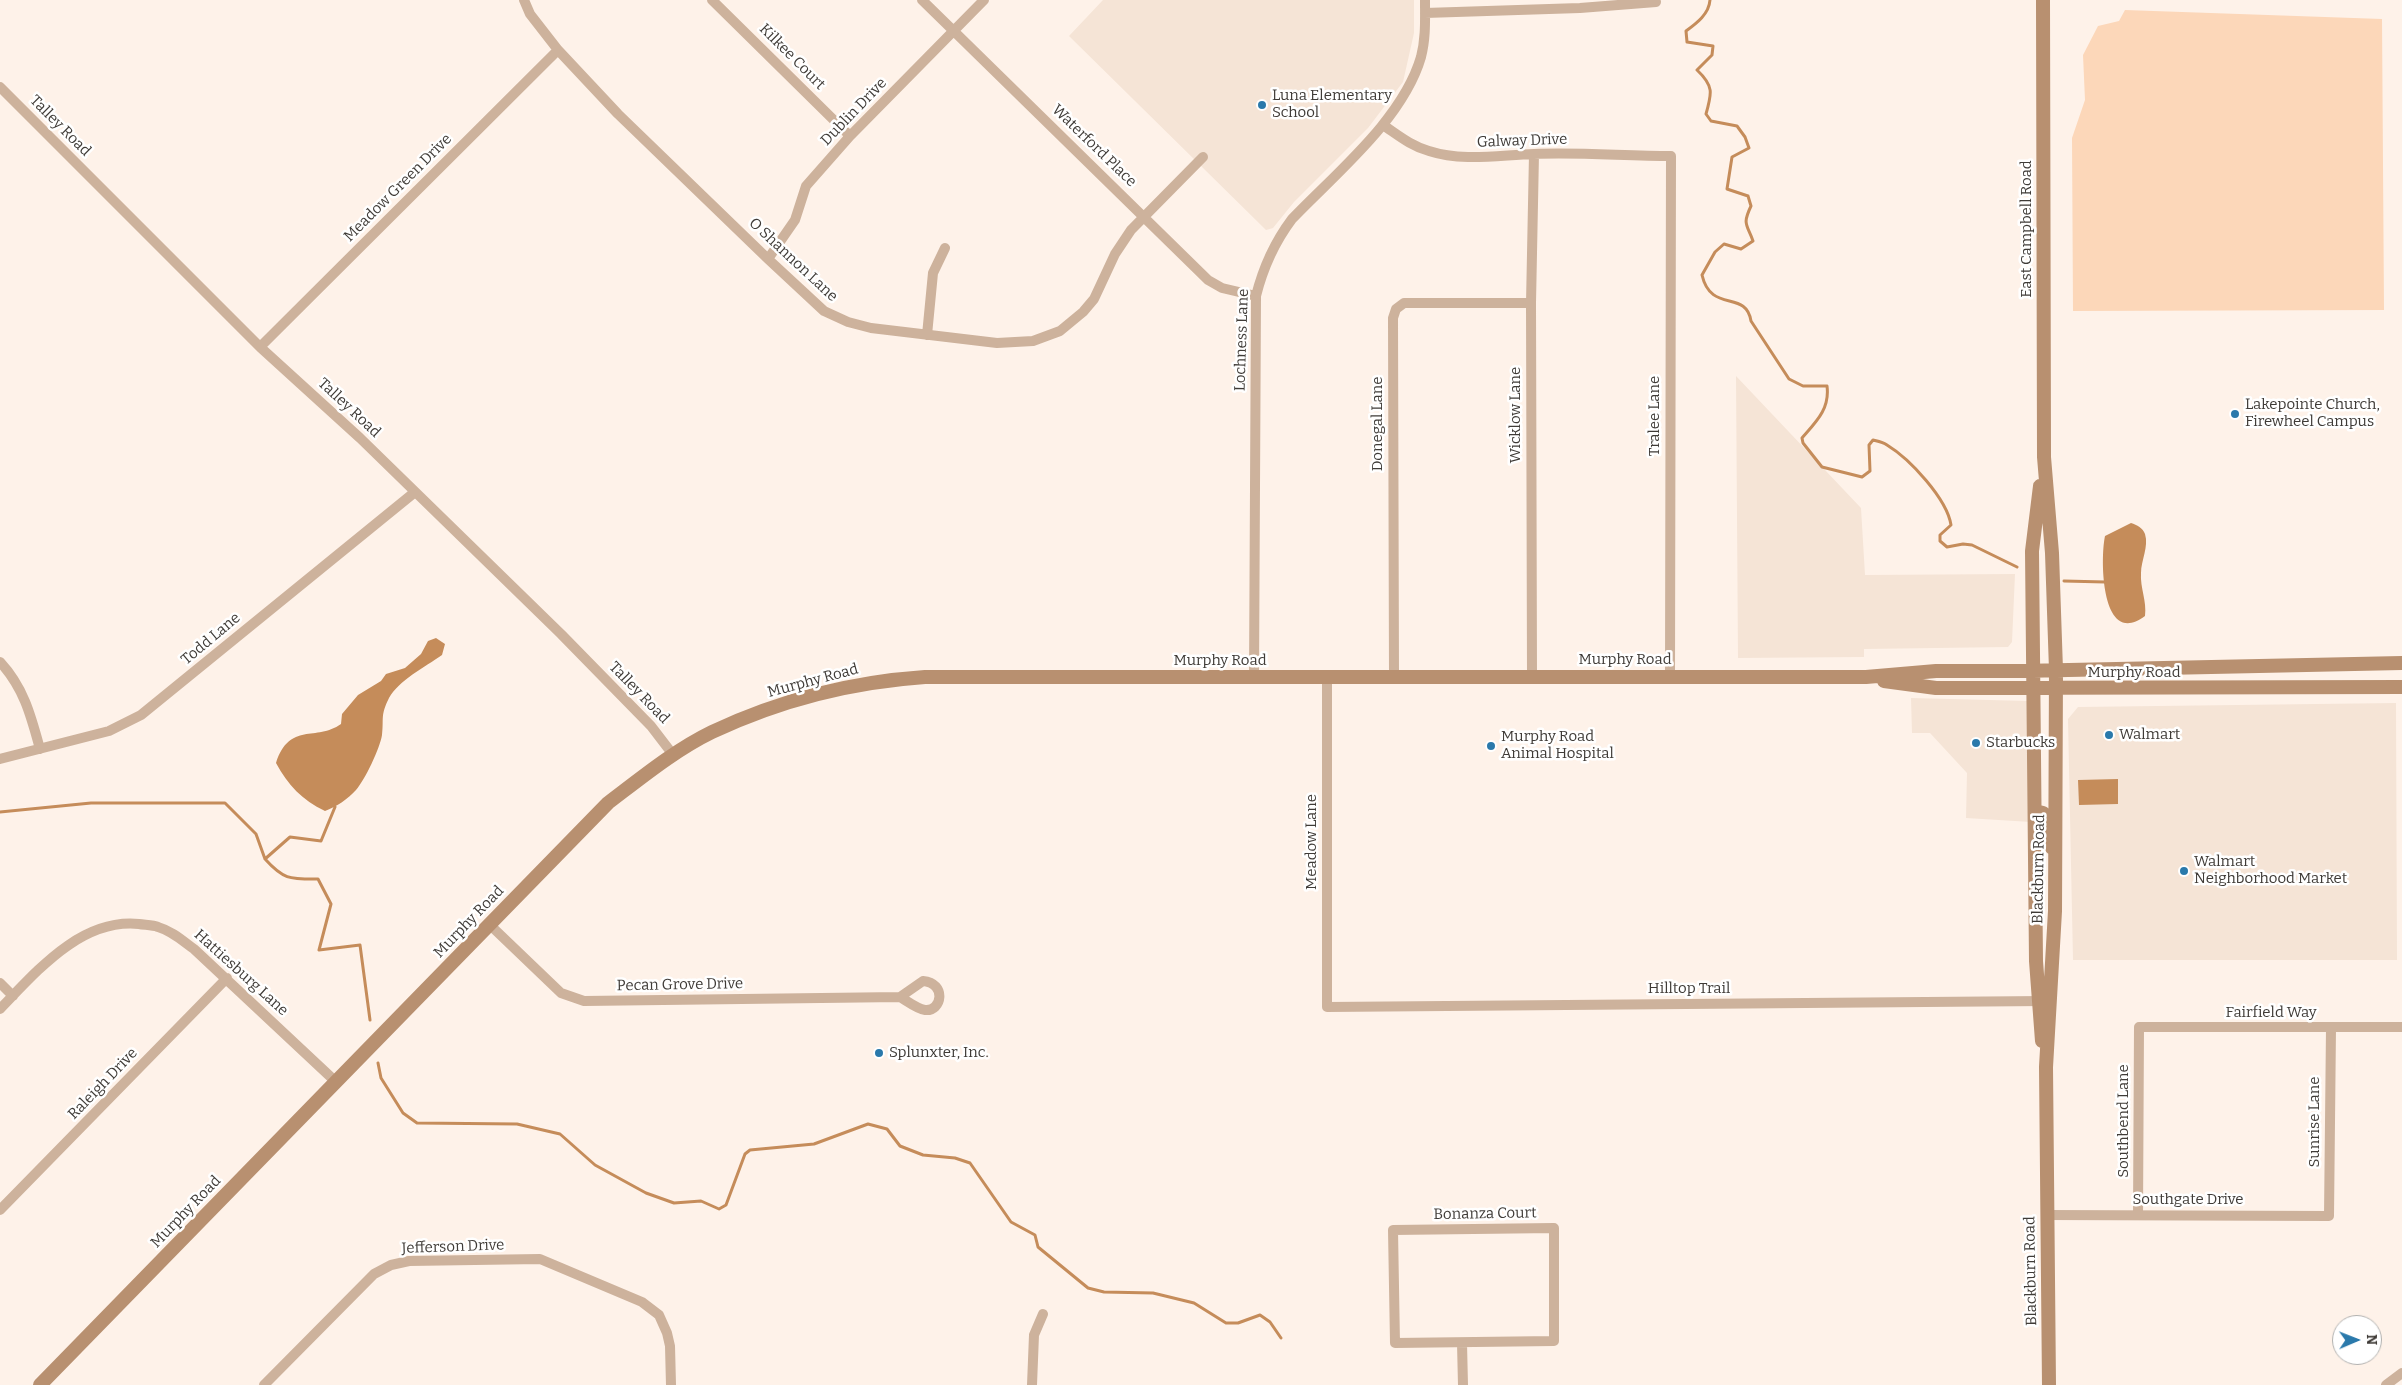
<!DOCTYPE html>
<style>
body{margin:0}
#map{position:relative;width:2402px;height:1385px;overflow:hidden;background:#fef2e9;font-family:Bitter,serif}
canvas{display:block}
.north{position:absolute;left:2332px;top:1315px;width:50px;height:50px;box-sizing:border-box;background:#fff;border:1px solid #b2b1af;border-radius:50%;rotate:89deg;font-size:14px;font-weight:700;line-height:20px;text-align:center;color:#3f3b37}
.north::after{content:'';display:block;margin:auto;width:18px;height:22px;background:#2a79ab;clip-path:polygon(50% 0,100% 100%,50% 72%,0 100%)}
</style>
<div id="map">
<canvas width="2402" height="1385"></canvas>
<div class="north">N</div>
</div>
<script>
const ctx = document.querySelector('canvas').getContext('2d');
ctx.lineJoin = 'round';
function fill(path, color) { ctx.fillStyle = color; ctx.fill(path, 'evenodd'); }
function strokePath(path, color, width, dash) { ctx.strokeStyle = color; ctx.lineWidth = width; ctx.lineCap = dash ? 'butt' : 'round'; ctx.setLineDash(dash || []); ctx.stroke(path); }
function drawText(font, color, halo, rows, align = 'center') {
  ctx.font = font + ' Bitter,serif'; ctx.lineWidth = 5; ctx.setLineDash([]); ctx.textBaseline = 'middle'; ctx.strokeStyle = halo; ctx.fillStyle = color; for (const [text, x, y, turn = 0] of rows) {
    ctx.save(); ctx.translate(x, y); ctx.rotate((+turn || 0) * Math.PI / 180); ctx.textAlign = isNaN(turn) ? turn : align; if (halo) ctx.strokeText(text, 0, 0); ctx.fillText(text, 0, 0); ctx.restore();
  }
}
fill(new Path2D(`
 M1103,0H1414V33L1403,82L1368,128L1294,202L1273,228L1266,230L1069,36Z
 M1736,376L1861,508L1865,575L2015,574L2012,642L2008,647L1864,649V657L1738,658Z
 M1911,698L2028,701L2031,822L1966,818L1967,773L1930,733H1912Z
 M2396,703L2397,960H2073L2068,719L2078,707Z`), '#f5e4d6');
fill(new Path2D(`
 M2125,10L2382,19L2384,310L2073,311L2072,138L2085,100L2083,55L2098,26L2119,21Z`), '#fcd7b9');
fill(new Path2D(`
 M2131,523C2137,525 2143,528 2145,534C2149,546 2141,561 2141,573C2140,588 2147,601 2145,616C2101,649 2100,559 2105,536Z
 M436,638L445,644L442,655C425,667 399,680 389,698C380,716 384,718 382,735C380,748 365,780 356,790C348,799 336,807 325,811C302,800 288,785 276,763C290,721 316,742 341,724L342,714L358,695L381,681L386,674L405,668L421,654L428,641Z
 M2118,779V804L2079,805L2078,780Z`), '#c58c5a');
strokePath(new Path2D(`
 M1710,0C1709,14 1697,23 1686,31L1687,42L1713,46L1712,55L1697,70C1714,86 1712,93 1706,114L1711,121L1737,126L1745,137L1749,148L1732,157L1727,189L1748,196L1751,206C1742,225 1747,224 1753,241L1741,249L1724,244L1715,252L1702,275C1711,314 1746,289 1751,321L1789,379L1803,386H1827C1830,409 1816,422 1802,438L1803,443L1822,467L1862,477L1870,471L1869,445L1873,440C1877,441 1883,442 1887,445C1910,459 1947,499 1951,525L1940,535V541L1947,547L1963,544L1972,545L2017,567
 M2064,581L2105,582
 M335,807L321,841L290,837L265,859C284,880 290,879 318,879L331,904L319,950L360,945L370,1020
 M0,812L91,803H225L256,834L265,859
 M378,1063L381,1078L403,1113L417,1123L517,1124L560,1134L595,1165L646,1193L674,1203L701,1201L719,1209L726,1205L745,1154L750,1150L814,1144L868,1124L887,1129L900,1146L923,1155L955,1158L970,1163L1011,1222L1035,1235L1038,1247L1088,1288L1104,1292L1153,1293L1194,1303L1226,1323H1238L1260,1315L1270,1322L1281,1338`), '#c58c5a', 3);
strokePath(new Path2D(`
 M524,0L530,14L558,50L618,114L768,259L824,311L848,322L871,328L997,343L1033,341L1060,331L1083,312L1094,299L1115,254L1131,230L1203,157
 M712,0L850,136
 M922,0L1208,280L1222,288L1256,296
 M1425,13L1580,8L1656,2
 M0,87L260,347L360,438L561,634L651,726L674,756
 M1383,125C1398,135 1411,146 1429,151C1463,162 1499,155 1534,154C1579,152 1625,156 1671,156L1670,676
 M768,259L795,220L806,186L850,136L984,0
 M927,335L933,273L945,248
 M260,347L558,50
 M0,662C24,688 31,716 40,749
 M1254,677L1256,296C1263,268 1274,243 1292,219C1336,173 1403,119 1421,57C1426,38 1425,19 1425,0
 M1327,677V1007L2045,1001
 M1394,677L1393,318L1396,309L1404,303H1531
 M1532,677L1531,303L1534,154
 M0,759L109,731L141,715L415,492
 M489,924L561,993L584,1001L900,997C907,1001 917,1009 925,1010C942,1012 947,983 923,981L900,997
 M0,983L13,996
 M0,1009C37,971 81,918 139,924C145,925 153,925 158,927C172,931 183,941 194,949L335,1081
 M0,1210L227,978
 M2046,1215L2329,1216L2331,1028
 M2138,1215L2139,1027H2402
 M1554,1228V1341L1395,1343L1393,1230Z
 M1462,1343L1463,1385
 M264,1385L374,1274L391,1265L409,1261L540,1259L642,1302L659,1315L667,1333L670,1346L671,1385
 M1032,1385L1034,1335L1043,1314
 M2386,1385L2402,1373`), '#cdb29c', 10);
strokePath(new Path2D(`
 M2043,0L2044,457L2052,553L2056,670L2055,911L2046,1067L2049,1385
 M2040,486L2032,551L2036,961L2042,1041
 M1884,681L1936,688L2402,687
 M2035,811L2043,813L2052,848
 M40,1385L608,803C641,778 675,750 712,732C780,700 851,682 925,677H1866L1936,671H2021L2402,663`), '#b89070', 14);
for (const [x, y, r, color] of [
 [1262,105,5,"#2a79ab"],
 [2235,414,5,"#2a79ab"],
 [2109,735,5,"#2a79ab"],
 [1976,743,5,"#2a79ab"],
 [1491,746,5,"#2a79ab"],
 [2184,871,5,"#2a79ab"],
 [879,1053,5,"#2a79ab"]
]) { const dot = new Path2D(); dot.arc(x, y, r, 0, 2 * Math.PI); ctx.fillStyle = color; ctx.fill(dot); strokePath(dot, '#fff', 2); }
drawText('15px', '#3f3b37', '#fff', [
 ["Kilkee Court",792,57,45],
 ["Dublin Drive",854,112,-46],
 ["Talley Road",60,126,45],
 ["Galway Drive",1522,141,-2],
 ["Waterford Place",1094,146,44],
 ["Meadow Green Drive",398,188,-45],
 ["East Campbell Road",2027,229,-90],
 ["O Shannon Lane",793,260,43],
 ["Lochness Lane",1242,340,-88],
 ["Talley Road",349,408,43],
 ["Wicklow Lane",1516,415,-90],
 ["Tralee Lane",1655,416,-90],
 ["Donegal Lane",1378,424,-90],
 ["Todd Lane",211,639,-40],
 ["Murphy Road",1625,660],
 ["Murphy Road",1220,661],
 ["Murphy Road",2134,673],
 ["Murphy Road",813,681,-15],
 ["Talley Road",639,693,46],
 ["Meadow Lane",1312,842,-90],
 ["Blackburn Road",2039,869,-89],
 ["Murphy Road",469,922,-46],
 ["Hattiesburg Lane",241,973,42],
 ["Pecan Grove Drive",680,985,-1],
 ["Hilltop Trail",1689,989],
 ["Fairfield Way",2271,1013],
 ["Raleigh Drive",103,1084,-46],
 ["Southbend Lane",2124,1121,-90],
 ["Sunrise Lane",2315,1122,-90],
 ["Southgate Drive",2188,1200],
 ["Murphy Road",186,1212,-46],
 ["Bonanza Court",1485,1214,-1],
 ["Jefferson Drive",453,1247,-2],
 ["Blackburn Road",2031,1271,-91]
]);
drawText('15px', '#3f3b37', '#fff', [
 ["Luna Elementary",1272,96],
 ["School",1272,113],
 ["Lakepointe Church,",2245,405],
 ["Firewheel Campus",2245,422],
 ["Walmart",2119,735],
 ["Murphy Road",1501,737],
 ["Animal Hospital",1501,754],
 ["Starbucks",1986,743],
 ["Walmart",2194,862],
 ["Neighborhood Market",2194,879],
 ["Splunxter, Inc.",889,1053]
], 'left');
</script>
